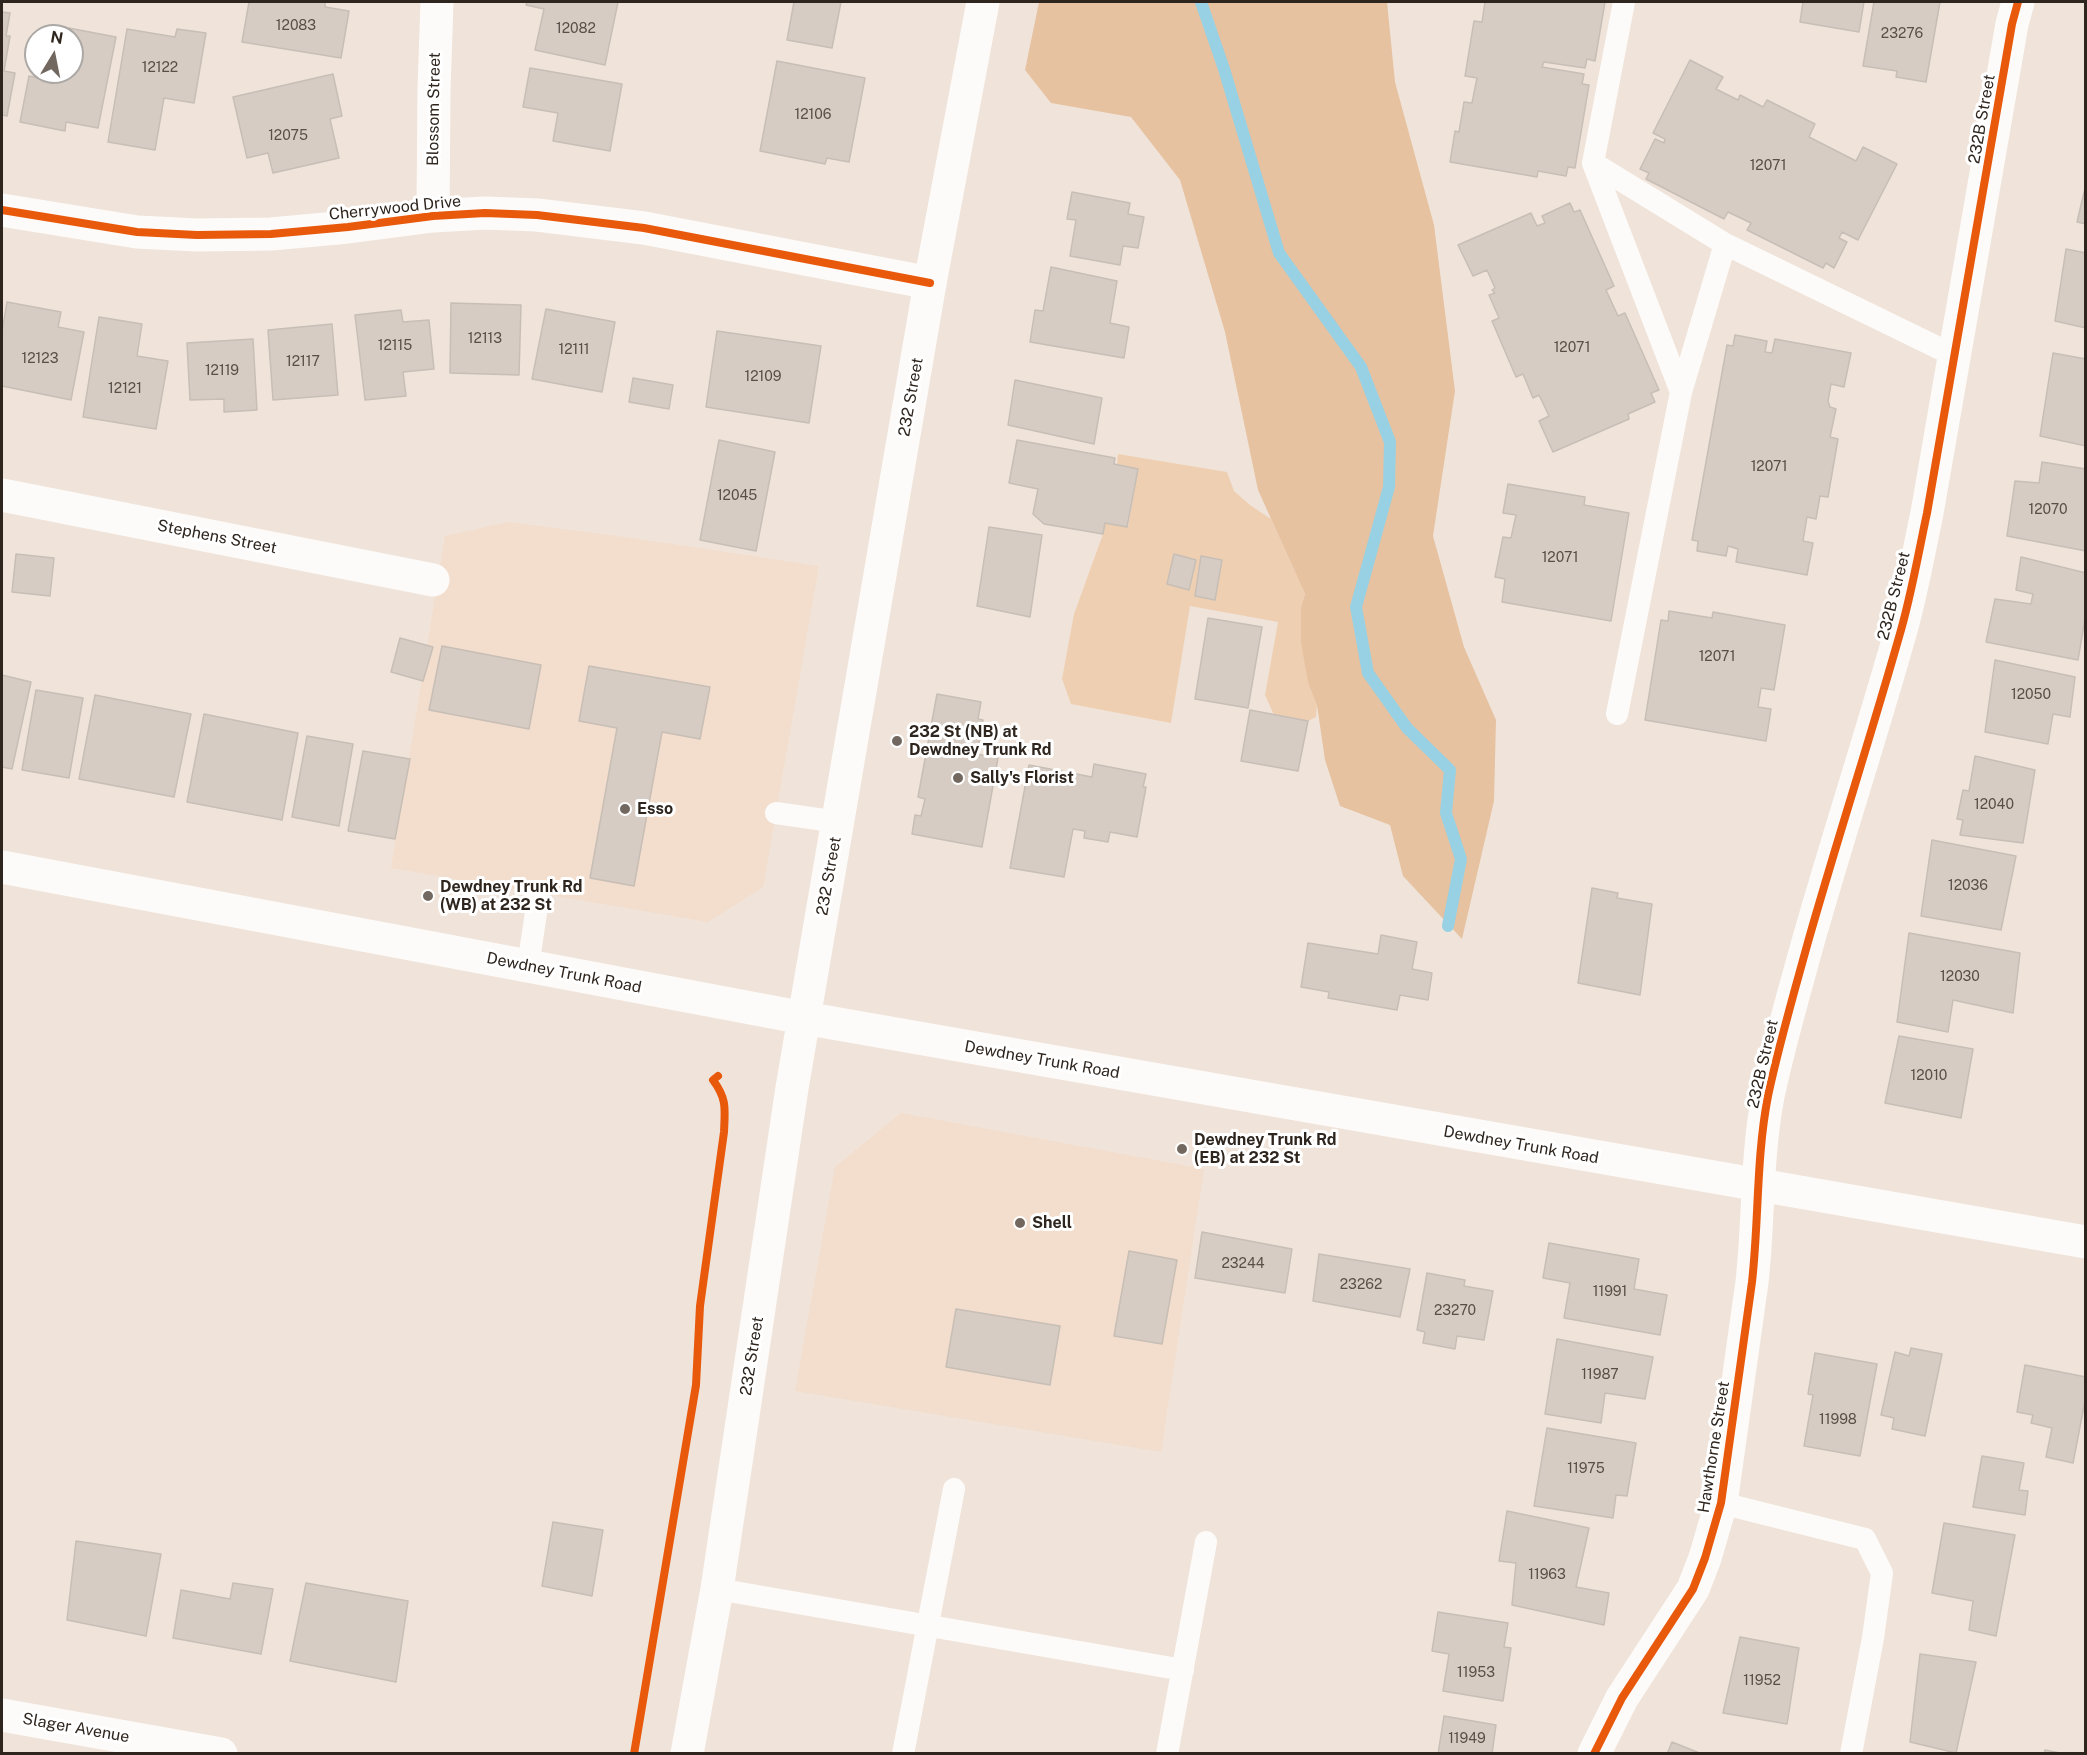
<!DOCTYPE html>
<html>
<head>
<meta charset="utf-8">
<style>
  body { margin:0 }
  #map { position:relative; width:2087px; height:1755px; overflow:hidden; background:#f0e4da; font-family:"Public Sans",sans-serif }
  canvas { display:block }
  .frame { position:absolute; inset:0; border:3px solid #2e251e; pointer-events:none }
  .north { position:absolute; left:24px; top:24px; width:60px; height:60px; box-sizing:border-box; background:#fff; border:2px solid #aba8a5; border-radius:50%; rotate:10deg; font-size:16px; font-weight:700; line-height:24px; text-align:center; color:#2e251e }
  .north::after { content:''; display:block; margin:auto; width:21px; height:27px; background:#726860; clip-path:polygon(50% 0,100% 100%,50% 72%,0 100%) }
</style>
</head>
<body>
<div id="map">
<canvas width="2087" height="1755"></canvas>
<div class="frame"></div>
<div class="north">N</div>
</div>
<script>
const ctx = document.querySelector('canvas').getContext('2d');
ctx.lineJoin = 'round';
function fillPath(path, color) { ctx.fillStyle = color; ctx.fill(path, 'evenodd'); }
function trace(path, color, width, dash) { ctx.strokeStyle = color; ctx.lineWidth = width; ctx.lineCap = dash ? 'butt' : 'round'; ctx.setLineDash(dash || []); ctx.stroke(path); }
function drawText(font, color, halo, rows, align = 'center') {
  ctx.font = font + ' "Public Sans",sans-serif'; ctx.lineWidth = 6; ctx.setLineDash([]); ctx.textBaseline = 'middle'; ctx.strokeStyle = halo; ctx.fillStyle = color; for (const [text, x, y, turn = 0] of rows) {
    ctx.save(); ctx.translate(x, y); ctx.rotate((+turn || 0) * Math.PI / 180); ctx.textAlign = isNaN(turn) ? turn : align; if (halo) ctx.strokeText(text, 0, 0); ctx.fillText(text, 0, 0); ctx.restore();
  }
}
const built = new Path2D(`
  M509 522 632 538 819 566 763 887 708 922 391 868 445 536Z
  M901 1113 1204 1169 1161 1452 795 1391 835 1167Z`);
const green = new Path2D(`
  M1118 454 1227 472 1234 491 1250 505 1271 519 1305 594 1301 607 1308 683 1317 704 1316 717 1308 721 1274 715 1265 695 1278 622 1190 606 1171 723 1071 704 1062 679 1074 614 1103 534 1105 523 1128 527 1138 469 1117 464Z`);
const forest = new Path2D(`
  M1039 2H1387L1395 82 1434 225 1455 391 1433 536 1464 647 1496 720 1494 801 1462 939 1403 876 1390 825 1340 806 1325 760 1317 705 1308 683 1301 642V607L1305 594 1258 490 1225 332 1180 180 1131 117 1051 103 1025 70Z`);
const stream = new Path2D(`
  M1201 2 1224 69 1279 253 1361 367 1390 442 1389 487 1356 607 1368 673 1407 728 1450 770 1446 813 1461 859 1448 926`);
const building = new Path2D(`
  M249 2H325V7L349 11 341 58 242 42Z
  M527 2H618L605 65 535 50 544 9 526 5Z
  M794 2H841L832 48 787 40Z
  M1485 2H1605L1595 61 1587 59 1585 68 1544 62 1542 67 1584 74 1582 84 1589 85 1575 168 1568 167 1566 176 1538 171 1537 177 1450 162 1455 131 1459 132 1464 102 1472 103 1477 78 1465 76 1474 21 1482 22Z
  M1803 2H1864L1859 32 1800 22Z
  M1874 2H1940L1926 82 1896 77 1897 71 1863 66Z
  M2 12 10 13 6 36H10L4 71 15 73 7 116 2 115Z
  M53 25 116 37 98 128 66 122 65 131 20 122 29 76 42 79 43 72H72V36H50Z
  M127 29 175 37 177 29 206 33 194 103 164 98 155 150 108 142Z
  M1690 60 1723 77 1716 89 1738 100 1740 95 1763 107 1767 100 1815 124 1809 137 1856 161 1863 147 1897 164 1858 240 1842 232 1839 238 1847 242 1834 268 1826 263 1823 268 1747 230 1751 223 1728 212 1724 219 1646 179 1649 173 1640 169 1655 139 1664 143 1665 139 1653 133Z
  M777 61 865 78 849 162 827 158 825 164 760 151Z
  M530 68 622 84 610 151 553 141 558 113 523 107Z
  M333 74 342 116 330 119 339 158 273 173 268 153 247 158 233 97Z
  M2086 184V224L2077 222Z
  M1072 192 1130 203 1128 214 1144 217 1138 248 1123 246 1120 265 1070 256 1076 220 1067 219Z
  M1570 203 1574 212 1580 210 1614 286 1606 290 1618 316 1625 313 1659 390 1651 393 1655 402 1628 414 1629 419 1553 452 1539 421 1549 416 1539 395 1533 398 1523 374 1516 377 1492 321 1499 318 1489 295 1495 293 1492 290 1495 288 1487 270 1473 276 1458 245 1531 213 1537 226 1545 223 1542 216Z
  M2066 249 2086 253V328L2055 321Z
  M1051 267 1117 281 1110 323 1129 327 1124 358 1030 342 1035 310 1043 311Z
  M7 302 61 312 58 327 84 332 71 400 2 386V332Z
  M451 303 521 305 519 375 450 373Z
  M546 309 615 322 602 392 532 379Z
  M401 310 403 322 429 320 434 369 403 372 406 396 365 400 355 315Z
  M99 317 142 324 137 356 168 361 156 429 83 417Z
  M332 324 338 395 273 400 268 330Z
  M717 331 821 346 809 423 706 407Z
  M1735 335 1767 341 1765 352 1772 353 1775 339 1851 353 1844 387 1831 384 1828 401 1830 407 1836 409 1830 437 1838 439 1828 497 1820 496 1816 519 1807 517 1803 541 1813 543 1807 575 1736 562 1738 549 1728 546 1726 556 1697 551 1698 541 1692 540 1727 345 1733 346Z
  M253 339 257 410 224 412V399L190 400 187 343Z
  M2053 353 2086 359V446L2040 436Z
  M633 378 673 385 669 409 629 402Z
  M1015 380 1102 398 1094 444 1008 425Z
  M719 440 775 452 756 551 700 540Z
  M1017 440 1115 458 1114 464 1138 469 1127 527 1105 523 1103 534 1044 524 1033 514 1038 489 1009 483Z
  M2042 462 2086 469V551L2007 536 2015 481 2039 483Z
  M1508 484 1585 497 1584 505 1629 513 1611 621 1502 602 1505 579 1495 577 1503 537 1511 538 1516 515 1503 513Z
  M989 527 1042 535 1030 617 977 606Z
  M16 554 54 558 50 596 12 592Z
  M1174 554 1196 560 1189 590 1167 584Z
  M1201 556 1222 560 1215 600 1195 596Z
  M2021 557 2086 573V613L2078 660 1986 642 1995 599 2031 604 2033 594 2016 590Z
  M1669 611 1712 618 1713 612 1785 625 1774 690 1761 688 1758 707 1771 709 1766 741 1645 720 1661 620 1668 621Z
  M1208 618 1262 627 1248 708 1195 699Z
  M400 638 433 647 423 681 391 672Z
  M442 646 541 665 529 729 429 710Z
  M1995 660 2075 677 2070 717 2053 714 2048 744 1985 732Z
  M589 666 710 687 700 739 662 732 634 886 590 878 617 728 579 721Z
  M2 675 31 682 12 769 2 767Z
  M36 690 83 698 69 778 22 770Z
  M937 694 981 702 978 719 983 720 977 754 998 758 982 847 912 834 915 815 921 816 925 799 918 797Z
  M95 695 191 714 174 797 79 779Z
  M1250 710 1308 721 1298 771 1241 761Z
  M204 714 298 733 282 820 187 802Z
  M307 736 353 744 339 826 292 817Z
  M363 751 410 759 395 839 348 831Z
  M1975 756 2035 770 2023 843 1960 835 1963 820 1957 819 1963 790 1969 791Z
  M1094 764 1146 774 1143 787H1146L1137 837 1110 832 1108 842 1084 838 1085 831 1073 829 1064 877 1010 868 1029 765 1092 777Z
  M1932 840 2016 856 2001 930 1921 916Z
  M1592 888 1618 893 1617 898 1652 904 1640 995 1578 983Z
  M1909 933 2020 953 2013 1013 1953 1000 1948 1032 1897 1022Z
  M1381 935 1417 942 1412 969 1432 973 1428 1000 1400 995 1397 1010 1328 998 1329 992 1301 987 1308 943 1378 954Z
  M1899 1036 1973 1049 1961 1118 1885 1103Z
  M1202 1232 1292 1249 1285 1293 1195 1278Z
  M1549 1243 1639 1259 1634 1289 1667 1295 1660 1335 1564 1318 1570 1283 1543 1278Z
  M1129 1251 1177 1260 1162 1344 1114 1336Z
  M1319 1254 1410 1269 1400 1317 1313 1301Z
  M1427 1273 1465 1280 1464 1286 1493 1291 1484 1340 1457 1336 1455 1349 1423 1343 1425 1332 1417 1330Z
  M956 1309 1060 1326 1050 1385 946 1367Z
  M1557 1339 1653 1357 1645 1399 1605 1393 1601 1423 1545 1414Z
  M1911 1348 1942 1354 1925 1436 1892 1429 1894 1418 1881 1415 1895 1352 1909 1356Z
  M1815 1353 1877 1364 1860 1456 1804 1446 1813 1395 1808 1394Z
  M2025 1365 2086 1377V1396L2073 1463 2046 1457 2052 1428 2031 1423 2033 1415 2017 1412Z
  M1547 1428 1636 1443 1627 1496 1616 1495 1613 1518 1534 1506Z
  M1982 1456 2024 1463 2019 1490 2028 1491 2025 1515 1973 1507Z
  M1507 1511 1589 1528 1576 1587 1609 1593 1604 1625 1512 1605 1516 1563 1499 1561Z
  M553 1522 603 1530 592 1596 542 1586Z
  M1944 1523 2015 1535 1996 1636 1969 1630 1973 1601 1932 1593Z
  M76 1541 161 1554 146 1636 67 1620Z
  M233 1583 273 1589 261 1654 173 1638 181 1590 230 1599Z
  M306 1583 408 1601 396 1682 290 1661Z
  M1438 1612 1508 1623 1504 1647 1511 1648 1503 1701 1443 1691 1449 1654 1432 1651Z
  M1740 1637 1799 1648 1787 1724 1723 1713Z
  M1920 1654 1976 1662 1956 1753 1910 1742Z
  M1444 1716 1496 1725 1492 1754H1438Z
  M1672 1742 1702 1754H1667Z
  M2045 1750 2065 1754H2044Z`);
const service = new Path2D(`
  M1624 2 1593 163 1725 244 1953 355
  M1593 163 1681 392
  M1617 714 1681 392 1725 244
  M776 813 838 822
  M528 966 539 893
  M1721 1503 1865 1539 1882 1573 1873 1638 1851 1754
  M717 1589 1183 1670
  M903 1754 954 1489
  M1167 1754 1206 1542`);
const minor = new Path2D(`
  M2 210 137 232 197 235 271 234 348 227 433 216 485 213 537 215 644 228 930 283
  M433 216 434 89 437 2
  M2 495 433 580
  M2 1715 221 1754
  M1594 1754 1622 1698 1693 1589 1705 1558 1721 1503 1752 1282C1759 1220 1756 1158 1768 1096 1779 1044 1794 993 1808 942 1837 840 1870 739 1899 637 1911 597 1918 555 1927 513L2012 24 2018 2`);
const secondary = new Path2D(`
  M2 867 804 1018 2086 1242
  M687 1754 717 1589 792 1088 930 283 983 2`);
const cycleway = new Path2D(`
  M2 210 137 232 197 235 271 234 348 227 433 216 485 213 537 215 644 228 930 283
  M634 1754 696 1385 700 1306 724 1132C725 1108 727 1099 713 1080L718 1076
  M1594 1754 1622 1698 1693 1589 1705 1558 1721 1503 1752 1282C1759 1220 1756 1158 1768 1096 1779 1044 1794 993 1808 942 1837 840 1870 739 1899 637 1911 597 1918 555 1927 513L2012 24 2018 2`);
const markers = [
  [897,741,6,"#726860"],
  [958,778,6,"#726860"],
  [625,809,6,"#726860"],
  [428,896,6,"#726860"],
  [1182,1149,6,"#726860"],
  [1020,1223,6,"#726860"]
];
const numberNames = [
  ["12083",296,26],
  ["12082",576,29],
  ["23276",1902,34],
  ["12122",160,68],
  ["12106",813,115],
  ["12075",288,136],
  ["12071",1768,166],
  ["12113",485,339],
  ["12115",395,346],
  ["12071",1572,348],
  ["12111",574,350],
  ["12123",40,359],
  ["12117",303,362],
  ["12119",222,371],
  ["12109",763,377],
  ["12121",125,389],
  ["12071",1769,467],
  ["12045",737,496],
  ["12070",2048,510],
  ["12071",1560,558],
  ["12071",1717,657],
  ["12050",2031,695],
  ["12040",1994,805],
  ["12036",1968,886],
  ["12030",1960,977],
  ["12010",1929,1076],
  ["23244",1243,1264],
  ["23262",1361,1285],
  ["11991",1610,1292],
  ["23270",1455,1311],
  ["11987",1600,1375],
  ["11998",1838,1420],
  ["11975",1586,1469],
  ["11963",1547,1575],
  ["11953",1476,1673],
  ["11952",1762,1681],
  ["11949",1467,1739]
];
const streetNames = [
  ["Blossom Street",434,109,-89],
  ["232B Street",1982,119,-80],
  ["Cherrywood Drive",395,208,-6],
  ["232 Street",911,397,-80],
  ["Stephens Street",217,537,11],
  ["232B Street",1894,596,-76],
  ["232 Street",829,876,-80],
  ["Dewdney Trunk Road",564,973,11],
  ["Dewdney Trunk Road",1042,1060,10],
  ["232B Street",1763,1064,-77],
  ["Dewdney Trunk Road",1521,1145,10],
  ["232 Street",752,1356,-81],
  ["Hawthorne Street",1714,1447,-81],
  ["Slager Avenue",76,1728,10]
];
const poiNames = [
  ["232 St (NB) at",909,732],
  ["Dewdney Trunk Rd",909,750],
  ["Sally's Florist",970,778],
  ["Esso",637,809],
  ["Dewdney Trunk Rd",440,887],
  ["(WB) at 232 St",440,905],
  ["Dewdney Trunk Rd",1194,1140],
  ["(EB) at 232 St",1194,1158],
  ["Shell",1032,1223]
];
fillPath(built, '#f3ddcc');
fillPath(green, '#efcfb2');
fillPath(forest, '#e6c2a1');
trace(stream, '#98d1e3', 12);
fillPath(building, '#d6ccc4');
trace(building, '#c7beb6', 1.5);
trace(service, '#fdfbf9', 22);
trace(minor, '#fdfbf9', 33);
trace(secondary, '#fdfbf9', 33);
trace(cycleway, '#e8590c', 8);
for (const [x, y, r, color] of markers) { const dot = new Path2D(); dot.arc(x, y, r, 0, 2 * Math.PI); ctx.fillStyle = color; ctx.fill(dot); trace(dot, '#fff', 2); }
drawText('14px', '#584f48', null, numberNames);
drawText('16px', '#2e251e', '#fff', streetNames);
drawText('bold 16px', '#2e251e', '#fff', poiNames, 'left');
</script>
</body>
</html>
